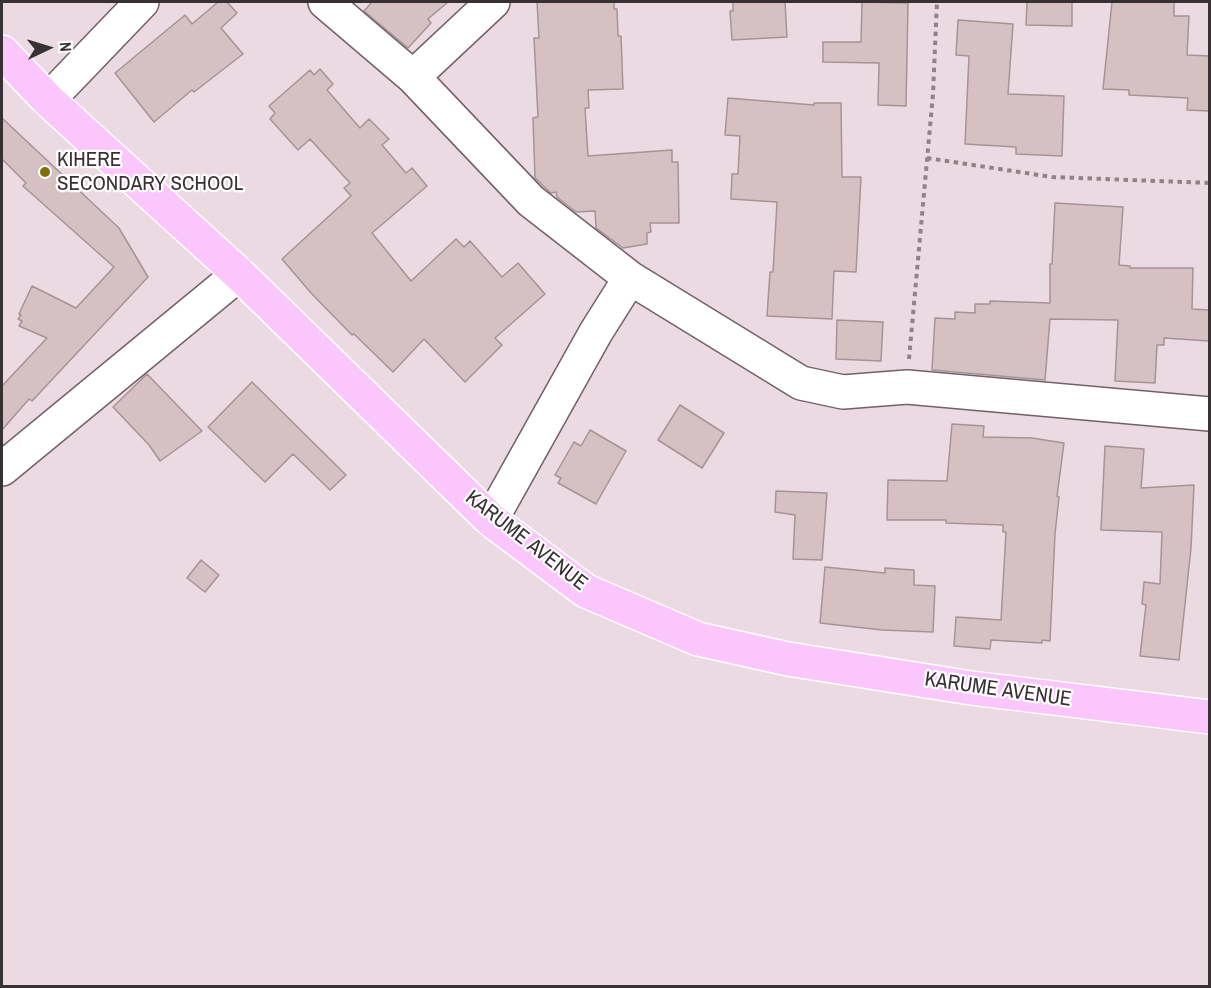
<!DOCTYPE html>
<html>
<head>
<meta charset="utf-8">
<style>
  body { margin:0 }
  #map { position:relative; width:1211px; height:988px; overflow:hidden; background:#ecdae2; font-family:"Archivo Narrow",sans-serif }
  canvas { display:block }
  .frame { position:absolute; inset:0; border:3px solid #383134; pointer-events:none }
  .north { position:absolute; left:18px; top:18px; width:60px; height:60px; -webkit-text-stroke:4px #fff; paint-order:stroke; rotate:86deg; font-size:16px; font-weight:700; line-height:24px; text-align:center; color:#383134 }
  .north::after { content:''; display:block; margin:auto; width:21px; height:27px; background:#383134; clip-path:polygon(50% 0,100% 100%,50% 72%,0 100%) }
</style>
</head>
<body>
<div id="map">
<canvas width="1211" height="988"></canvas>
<div class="frame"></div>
<div class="north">N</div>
</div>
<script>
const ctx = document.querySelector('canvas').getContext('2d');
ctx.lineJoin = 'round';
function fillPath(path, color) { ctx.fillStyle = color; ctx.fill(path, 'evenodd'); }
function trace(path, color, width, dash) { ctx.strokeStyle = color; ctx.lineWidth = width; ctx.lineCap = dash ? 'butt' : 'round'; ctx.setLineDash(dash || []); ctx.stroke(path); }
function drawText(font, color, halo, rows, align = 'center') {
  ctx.font = font + ' "Archivo Narrow",sans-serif'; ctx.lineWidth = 4.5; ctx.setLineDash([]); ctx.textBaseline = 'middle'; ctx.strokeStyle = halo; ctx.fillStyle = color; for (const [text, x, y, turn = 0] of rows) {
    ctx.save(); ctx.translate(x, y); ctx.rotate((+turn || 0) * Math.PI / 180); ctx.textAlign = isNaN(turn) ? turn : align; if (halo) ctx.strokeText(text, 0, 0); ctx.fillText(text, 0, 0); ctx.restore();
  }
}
const building = new Path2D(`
  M218 2H227L237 13 221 28 243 54 194 92 192 90 154 122 115 73 185 15 192 24Z
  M372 2H448L428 19 431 23 408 48 364 11Z
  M537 2H614V9H617L618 36H621L623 89 588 90 589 108H585L588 156 672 150V162H678L679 223H650L651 232 647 233V244L623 248 596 228 595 211 576 212 557 197 556 192 551 193 535 178 533 118 538 117 534 38H539Z
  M733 2H785L787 37 732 40 730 11H733Z
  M862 2 908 3 906 106 878 105 879 63 823 62V42H861Z
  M1027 2H1072V26L1026 25Z
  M1112 2H1174V16H1189L1187 55 1209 56V111L1187 110 1188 98 1129 95V90L1103 89Z
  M958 20 1013 24 1008 94 1064 96 1062 156 1016 154V147L965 144 969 56 956 55Z
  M320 69 333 84 327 90 360 128 369 119 389 139 382 145 406 173 412 168 427 186 372 233 411 281 456 239 464 247 470 241 502 277 518 263 545 294 495 338 502 345 465 382 424 339 393 372 354 334 352 335 311 293 282 259 351 196 344 188 350 183 310 139 298 150 270 119 275 113 269 106 310 70 314 75Z
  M728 98 814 105V103H841L842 177H861L856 272 834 271 832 319 767 316 770 272H773L777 202 731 199 732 174H738L740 136 725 135Z
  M2 118 119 228 148 277 32 401 29 399 2 430V386L47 338 19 326 22 321 18 319 21 315 19 314 32 286 76 308 114 267 23 186 26 183 2 159Z
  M1055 203 1123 207 1119 265 1130 266V268H1193L1192 309 1209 310V341L1164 338V345H1157L1155 383 1115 381 1118 320 1050 319 1045 380 932 370 935 318 955 319V312L975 313V304H990V301L1050 303V264H1052Z
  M837 320 883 322 881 361 836 359Z
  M147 374 202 431 160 461 149 445 113 407Z
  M252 382 346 475 330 490 293 454 265 482 208 427Z
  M680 405 724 433 702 468 658 440Z
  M952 424 984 426 983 437 1032 438 1064 443 1057 496 1059 497 1055 534 1050 641 1042 640V643L991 640 990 649 954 646 956 617 1001 620 1006 532H1003V525L946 523V520H887L888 480 947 481Z
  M590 430 626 451 596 504 558 483 561 478 555 475 574 442 581 446Z
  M1105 446 1144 449 1141 488 1194 485 1191 548 1179 660 1140 656 1146 605 1142 604 1144 582 1160 584 1162 532 1101 530Z
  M776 491 827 493 822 560 793 559 795 515 775 512Z
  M201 560 219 575 205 592 187 578Z
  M825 567 885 573V568L914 570V585L935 586 933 632 882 630 820 623Z`);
const path = new Path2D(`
  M927 158 1052 177 1210 183
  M909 359 933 94 937 2`);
const minor = new Path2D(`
  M325 2 413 77 531 201 630 278 801 383 843 392 907 387 1210 414
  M413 77 493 2
  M48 100 142 2
  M2 469 239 274
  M491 520 596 332 630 278`);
const major = new Path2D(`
  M2 52 48 100 239 274 491 520 586 591 698 639 788 659 971 688 1210 717`);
const markers = [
  [45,172,6,"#7f6e0a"]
];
const poiNames = [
  ["KIHERE",57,160],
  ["SECONDARY SCHOOL",57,184]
];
const streetNames = [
  ["KARUME AVENUE",526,541,38],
  ["KARUME AVENUE",998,690,8]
];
fillPath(building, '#d5c1c3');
trace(building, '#a69395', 1.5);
trace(minor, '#716168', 36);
trace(major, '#fff', 36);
trace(path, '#8f8388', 4, [4.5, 4.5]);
trace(minor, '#fff', 33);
trace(major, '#fbc6fb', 33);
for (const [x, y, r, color] of markers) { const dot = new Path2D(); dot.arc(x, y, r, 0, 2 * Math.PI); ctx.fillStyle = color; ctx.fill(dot); trace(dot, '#fff', 2); }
drawText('21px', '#383134', '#fff', poiNames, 'left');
drawText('21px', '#383134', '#fff', streetNames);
</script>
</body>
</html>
